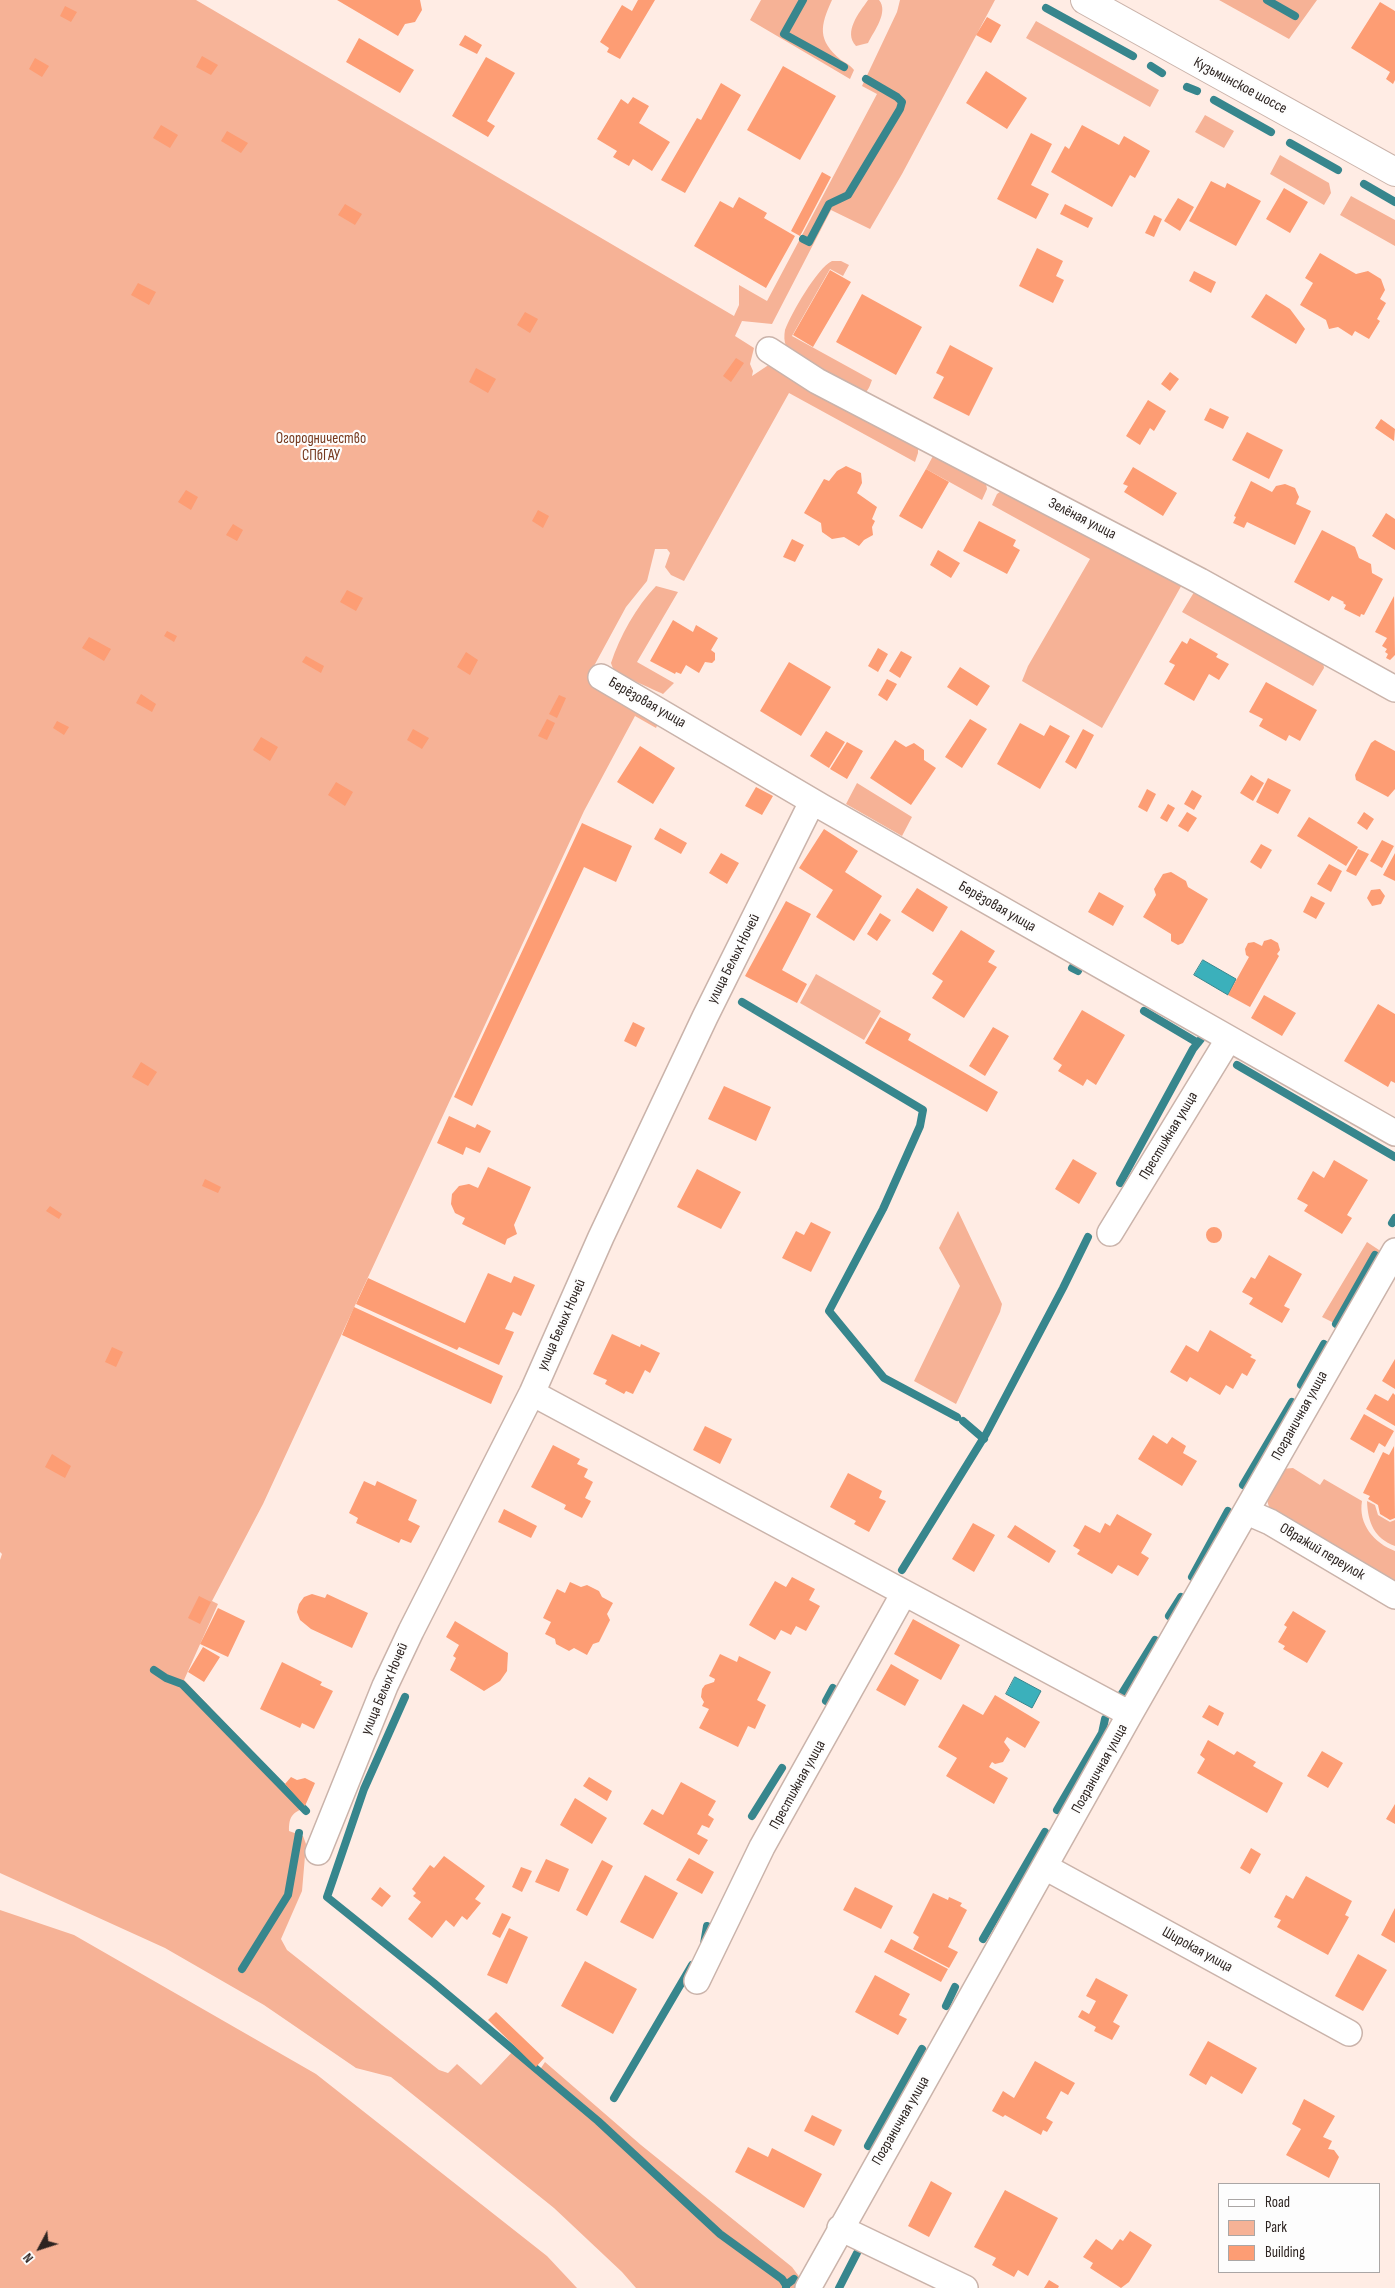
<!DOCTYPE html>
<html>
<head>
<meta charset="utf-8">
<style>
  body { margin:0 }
  #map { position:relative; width:1395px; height:2288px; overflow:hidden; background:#ffece4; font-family:"Sofia Sans Condensed",sans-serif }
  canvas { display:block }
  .legend { position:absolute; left:1218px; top:2183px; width:162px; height:90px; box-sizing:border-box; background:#fdfdfd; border:1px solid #aaa6a5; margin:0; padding:6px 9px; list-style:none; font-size:15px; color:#2d2421 }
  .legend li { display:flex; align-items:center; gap:10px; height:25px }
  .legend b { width:25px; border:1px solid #aaa6a5 }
  .north { position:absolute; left:15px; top:2223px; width:50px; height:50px; -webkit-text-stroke:4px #fdfdfd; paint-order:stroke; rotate:230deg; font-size:14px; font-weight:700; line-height:20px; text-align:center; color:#2d2421 }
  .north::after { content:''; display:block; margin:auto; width:18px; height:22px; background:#2d2421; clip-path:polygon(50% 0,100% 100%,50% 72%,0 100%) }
</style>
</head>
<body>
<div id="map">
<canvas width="1395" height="2288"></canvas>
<ul class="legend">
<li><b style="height:6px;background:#fff"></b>Road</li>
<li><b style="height:14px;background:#f6b296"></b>Park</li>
<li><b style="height:14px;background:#fd9d74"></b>Building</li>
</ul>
<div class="north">N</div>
</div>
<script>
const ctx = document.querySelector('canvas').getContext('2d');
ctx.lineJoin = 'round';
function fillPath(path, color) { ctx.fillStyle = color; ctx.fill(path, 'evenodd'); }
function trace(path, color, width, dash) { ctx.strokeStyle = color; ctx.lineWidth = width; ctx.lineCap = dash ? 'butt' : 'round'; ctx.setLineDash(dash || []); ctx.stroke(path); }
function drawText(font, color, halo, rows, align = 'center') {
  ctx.font = font + ' "Sofia Sans Condensed",sans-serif'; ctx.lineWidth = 4.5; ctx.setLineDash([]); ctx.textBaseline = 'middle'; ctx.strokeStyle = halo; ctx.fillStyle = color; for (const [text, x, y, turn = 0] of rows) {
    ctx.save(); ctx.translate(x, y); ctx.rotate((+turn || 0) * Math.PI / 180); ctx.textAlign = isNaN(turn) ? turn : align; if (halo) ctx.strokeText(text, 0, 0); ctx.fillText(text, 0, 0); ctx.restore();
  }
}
const green = new Path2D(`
  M0 0H196L734 316 739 305V285L767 301 877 94 862 86 897 12 900 0H995L902 174 870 229 831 210 772 324 742 321 735 336 754 348 750 364 753 371 752 376 770 364 918 443V453L915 462 789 393 684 581 671 575 665 567 670 553 667 549H655L647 581 626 607 588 677 656 714 659 721 656 728 635 716 584 811 263 1504 212 1601 218 1604 184 1680 306 1807C292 1813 289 1816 289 1831L303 1836 306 1844 302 1891 281 1939 287 1950 439 2070 448 2073 457 2064 481 2085 515 2049 539 2071 545 2062 641 2145 792 2267 801 2279 796 2288H636L622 2272 554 2208 391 2077 356 2068 264 2005 165 1948 0 1873V1560L2 1554 0 1552Z
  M761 0H832C820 26 817 40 841 60 846 63 850 65 854 70L850 79 750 20Z
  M868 0H879C889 12 874 31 868 43L856 46C843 32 859 13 868 0Z
  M1219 0H1317L1289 39Z
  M1036 21 1159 90 1150 107 1026 38Z
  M1205 115 1234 131 1224 148 1195 132Z
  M1280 155 1329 183 1331 193 1324 205 1270 174Z
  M1351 196 1395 220V246L1340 215Z
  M832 261H841L849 265 843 276 830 269 792 336 872 380C869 388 868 393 859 395L786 346C784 341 784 336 785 330 791 314 817 268 832 261Z
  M937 454 985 478 987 489 982 500 926 469 933 456Z
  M1004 489 1184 581 1102 728 1022 681 1028 666 1090 559 992 505 997 494Z
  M656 586 678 592 637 662 674 683 663 694C655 690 618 674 615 671 613 669 612 666 611 663 620 636 636 607 656 586Z
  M1196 589 1323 661 1324 668 1313 686 1182 612Z
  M857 783 912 817 902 836 846 804Z
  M816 974 881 1011 864 1040 800 1003Z
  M958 1211 1002 1304 1000 1312 956 1404 914 1381 960 1286 939 1248Z
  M1367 1242 1382 1252 1344 1325 1336 1324 1322 1317Z
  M1293 1468 1320 1485 1324 1479 1362 1501C1358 1524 1374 1543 1395 1551V1589L1274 1515C1260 1496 1271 1488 1281 1469Z
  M1367 1501 1375 1505 1378 1515 1390 1522 1395 1520V1546C1374 1538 1368 1523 1367 1501Z
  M0 1910 74 1935 316 2074 547 2256 577 2288H0Z`);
const water = new Path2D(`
  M1203 960 1236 979 1228 995 1194 975Z
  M1015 1677 1041 1691 1032 1708 1006 1694Z`);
const stream = new Path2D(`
  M803 0 784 34 844 67
  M1267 0 1295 16
  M1046 8 1133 56
  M1151 66 1162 73
  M1187 87 1197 91
  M1214 100 1271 132
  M1290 143 1338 170
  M1364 184 1395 202
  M803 239 809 242 829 204 848 195 900 109 902 102 897 97 866 79
  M1072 968 1078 971
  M742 1002 923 1110 920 1126 883 1209 829 1311 884 1378 957 1417
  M1144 1011 1198 1043
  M1237 1065 1395 1157
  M1120 1183 1193 1049 1201 1039
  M1392 1223 1395 1218
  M1336 1324 1375 1255
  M1301 1385 1324 1344
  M963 1421 984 1439
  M1243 1485 1292 1402
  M902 1570 986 1434 1063 1288 1088 1237
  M1192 1577 1228 1511
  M1169 1616 1181 1597
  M154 1670 166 1678 182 1684 306 1811
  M1121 1695 1155 1640
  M405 1697 364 1789 327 1897 434 1983 598 2121 720 2234 782 2279 786 2285
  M826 1701 833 1688
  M1057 1810 1102 1733 1105 1719
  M752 1816 782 1768
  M983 1939 1045 1832
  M704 1944 707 1926
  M242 1969 288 1895 299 1833
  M946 2006 955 1987
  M614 2098 692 1965
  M868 2146 922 2049
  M786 2288V2285L794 2279
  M839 2288 857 2253`);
const building = new Path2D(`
  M337 0H420L422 10 415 22 405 24 398 36Z
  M638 0H655L620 59 607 52 609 48 600 42 622 5 632 11Z
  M1380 2 1395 11V80L1393 84 1386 79 1390 72 1351 48Z
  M65 6 77 12 71 22 60 16Z
  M987 17 1001 25 991 43 976 35Z
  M465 35 482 45 477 54 459 45Z
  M359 38 414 70 400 93 346 62Z
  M202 56 218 65 211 75 196 67Z
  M486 57 515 73 487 121 495 126 488 137 452 116Z
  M35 58 49 66 42 77 29 69Z
  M783 66 836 96 800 160 747 130Z
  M986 71 1027 98 1007 129 966 103Z
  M721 83 741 95 685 193 661 180 697 118 701 120Z
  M633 97 649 106 639 123 670 142 652 171 633 159 629 166 613 157 617 151 597 139 621 99 628 104Z
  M161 125 178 135 170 148 153 138Z
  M1082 125 1119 145 1124 136 1150 151 1135 178 1130 175 1112 207 1051 172 1065 146 1069 149Z
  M227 131 248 143 241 153 221 141Z
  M1031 133 1052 144 1031 185 1049 194 1036 219 997 199Z
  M822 172 831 177 800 236 791 231Z
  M1211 181 1225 188 1227 183 1261 201 1236 246 1189 221Z
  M1284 188 1308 202 1290 233 1266 219Z
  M739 197 767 213 764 218 795 236 766 288 694 246 720 201 733 208Z
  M1178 198 1194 207 1180 231 1164 221Z
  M345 204 362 214 355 225 338 215Z
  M1065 204 1093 218 1088 228 1060 214Z
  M1154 215 1162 219 1154 237 1145 233Z
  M1037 248 1063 261 1056 276 1064 280 1053 303 1019 286Z
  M1320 253 1356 274 1368 271 1381 279 1385 290 1380 299 1386 303 1377 319 1380 321 1369 339 1355 331 1352 336 1338 327 1329 329 1326 320 1300 305 1313 283 1305 278Z
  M830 270 851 282 813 347 793 335Z
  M1194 271 1216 282 1211 293 1189 281Z
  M138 283 156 292 149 305 131 295Z
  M862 294 922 327 896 375 836 342Z
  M1266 294 1290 309 1305 329 1296 344 1251 317Z
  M525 312 538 319 530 333 517 325Z
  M950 345 993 368 969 416 933 398 944 377 936 373Z
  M736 358 744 363 731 382 723 376Z
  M476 368 496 379 488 393 469 382Z
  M1170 372 1179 379 1170 391 1161 384Z
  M1148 400 1166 411 1154 431 1150 428 1140 445 1126 436Z
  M1210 408 1229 417 1223 429 1204 420Z
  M1381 419 1395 429 1394 441 1375 428Z
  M1247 432 1283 450 1269 479 1232 460Z
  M846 466 861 473 862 483 857 493 877 507 872 519 875 521 872 527 873 535 864 540 859 546 844 537 832 539 822 532 821 523 804 513 824 479 829 481 837 471Z
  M1133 467 1177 493 1163 516 1124 492 1128 486 1123 484Z
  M926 469 949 482 922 529 899 516Z
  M1251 481 1272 492 1276 486 1285 484 1295 488 1299 497 1296 504 1311 511 1295 545 1247 522 1244 528 1233 523 1236 517 1234 516Z
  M186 490 198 497 191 510 178 502Z
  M538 510 549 516 543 528 532 521Z
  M1386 513 1395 519V550L1372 536Z
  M979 521 1016 540 1013 546 1020 550 1007 574 963 551Z
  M233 524 243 530 237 541 226 535Z
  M1322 530 1355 547 1359 558 1371 564 1372 573 1383 579 1364 615 1361 614 1360 617 1344 609 1346 605 1343 603 1344 602 1332 596 1329 601 1294 582Z
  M792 539 804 545 795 562 783 557Z
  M938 550 960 563 951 578 930 565Z
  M347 590 363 598 356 611 340 602Z
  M1394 596 1395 655 1390 660 1386 658 1388 654 1385 652 1387 649 1382 646 1387 638 1375 632Z
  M673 620 693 632 696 625 718 638 711 650 715 653V660L712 663 705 662 699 673 686 665 681 674 676 672 675 674 650 661Z
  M167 631 177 636 174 642 164 636Z
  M89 637 111 649 104 661 82 648Z
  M1190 638 1218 654 1216 657 1229 664 1219 680 1209 674 1194 701 1164 684 1175 665 1169 662 1182 641 1187 644Z
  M878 648 888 654 878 672 868 666Z
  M901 651 912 657 900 678 889 671Z
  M466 652 478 660 470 675 457 667Z
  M306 656 324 666 321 673 302 662Z
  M789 662 831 687 801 736 760 711Z
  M960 667 990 686 977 706 947 687Z
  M887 679 897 684 887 701 878 695Z
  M1266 682 1317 710 1300 741 1289 735 1286 741 1259 726 1263 719 1249 712Z
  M141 694 156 704 152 712 136 703Z
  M559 695 566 698 557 718 549 714Z
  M547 719 555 723 547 740 538 736Z
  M970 719 987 729 962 768 945 757Z
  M57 721 69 727 64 735 53 728Z
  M1020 723 1044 736 1050 725 1070 736 1040 789 997 764Z
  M413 729 429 738 422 749 407 740Z
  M1083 729 1094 735 1076 769 1065 762Z
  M826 731 845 742 829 768 810 756Z
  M261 737 278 747 270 761 253 750Z
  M895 740 906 747 914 743 924 750V760L936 768 911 805 870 778Z
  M1375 740 1395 751V789L1388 797 1356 780 1355 775 1371 743Z
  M847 742 863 751 847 779 830 769Z
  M640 746 675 768 653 804 617 782Z
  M1251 775 1264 783 1253 801 1240 793Z
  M1268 778 1291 790 1278 814 1256 802Z
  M336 782 353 792 345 806 328 795Z
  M756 787 773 796 762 815 745 806Z
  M1147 789 1156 794 1147 812 1138 807Z
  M1192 790 1202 796 1194 810 1184 804Z
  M1168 804 1175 808 1167 822 1160 818Z
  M1187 812 1197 818 1188 832 1178 826Z
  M1364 812 1374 819 1367 830 1357 823Z
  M1309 817 1358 847 1346 866 1297 836Z
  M582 823 632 846 616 882 584 867 472 1106 454 1097Z
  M660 828 687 843 681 854 654 839Z
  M824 829 858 851 845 872 882 896 854 941 816 917 833 890 799 868Z
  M1382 840 1394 846 1382 868 1370 861Z
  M1261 844 1272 850 1261 869 1250 862Z
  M1358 849 1369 854 1356 876 1346 871Z
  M721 853 739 863 727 884 709 873Z
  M1395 853V881L1383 875Z
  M1329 864 1342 871 1331 892 1317 884Z
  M1171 872 1186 881 1188 887 1208 899 1183 943 1178 945 1171 941V934L1143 917 1156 895 1154 889 1163 874Z
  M917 888 948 907 933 932 901 912Z
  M1380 889 1385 896 1381 904 1372 906 1367 898 1371 890Z
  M1099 892 1124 906 1113 926 1088 912Z
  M1311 896 1325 903 1316 919 1303 912Z
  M786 901 811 914 782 970 807 984 797 1003 745 976Z
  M880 913 891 920 877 941 867 934Z
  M961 930 995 951 988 962 997 967 964 1018 932 998 943 981 932 974Z
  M1271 939 1278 943 1280 950 1277 954 1279 956 1250 1007 1228 995 1249 957 1246 955 1245 949 1248 943 1254 942 1262 946 1264 941Z
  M1264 995 1296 1013 1282 1036 1251 1018Z
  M1378 1004 1395 1014V1083L1391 1081 1388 1087 1344 1061Z
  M1082 1010 1125 1035 1096 1085 1087 1079 1083 1086 1058 1071 1062 1065 1053 1059Z
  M880 1017 911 1034 908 1040 998 1092 987 1112 865 1043Z
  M633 1022 645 1028 636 1047 624 1041Z
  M993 1027 1009 1036 985 1076 969 1066Z
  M141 1062 157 1072 148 1086 132 1077Z
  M724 1086 771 1107 756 1141 708 1119Z
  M449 1116 475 1128 477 1124 491 1131 480 1153 466 1147 463 1155 437 1143Z
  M1073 1159 1097 1173 1079 1204 1055 1189Z
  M1334 1160 1368 1180 1347 1215 1352 1218 1342 1234 1304 1211 1308 1205 1297 1199 1313 1171 1324 1178Z
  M488 1167 531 1187 514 1225 517 1234 507 1239 505 1245 462 1224 465 1218 455 1213 451 1204 452 1194 459 1186 469 1184 478 1188Z
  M697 1169 741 1192 721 1229 677 1207Z
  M205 1179 221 1187 218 1193 202 1186Z
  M50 1206 62 1214 59 1219 46 1211Z
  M811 1222 831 1232 811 1272 782 1258 796 1231 804 1235Z
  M1206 1235a8 8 0 1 1 16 0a8 8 0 1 1-16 0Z
  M1269 1255 1302 1274 1284 1306 1290 1309 1282 1323 1249 1304 1253 1298 1242 1292 1251 1277 1255 1279Z
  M488 1273 511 1283 514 1276 535 1285 521 1316 513 1312 505 1329 514 1332 499 1365 459 1347 457 1350 356 1304 368 1278 465 1323Z
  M354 1307 503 1376 491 1404 342 1335Z
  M1210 1330 1252 1355 1250 1357 1256 1360 1247 1376 1242 1373 1233 1389 1226 1385 1220 1395 1190 1377 1187 1382 1170 1372 1186 1345 1198 1352Z
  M612 1334 640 1347 641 1344 660 1353 650 1373 645 1370 633 1394 626 1391 624 1394 605 1384 607 1380 593 1374Z
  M112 1347 123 1352 116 1367 105 1362Z
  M1395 1359V1389L1382 1381Z
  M1393 1393 1395 1395V1426L1366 1409 1375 1394 1388 1401Z
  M1364 1414 1394 1431 1385 1447 1379 1443 1374 1453 1350 1439Z
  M705 1426 732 1439 720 1464 693 1450Z
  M1153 1435 1167 1444 1172 1437 1186 1446 1183 1453 1197 1461 1182 1486 1138 1459Z
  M553 1445 580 1459 577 1464 588 1469 584 1477 593 1482 585 1498 591 1501 582 1518 564 1509 566 1505 531 1487Z
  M1394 1446 1395 1518 1390 1520 1380 1514 1378 1505 1368 1499 1370 1496 1363 1493 1383 1452 1389 1455Z
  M52 1454 71 1466 65 1478 45 1467Z
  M848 1473 882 1491 879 1498 886 1501 869 1532 854 1524 856 1521 830 1507Z
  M364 1481 375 1486 377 1481 417 1500 408 1520 420 1526 411 1543 401 1539 399 1543 356 1523 358 1518 349 1513Z
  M504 1509 537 1526 531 1538 498 1522Z
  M1117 1514 1152 1534 1141 1553 1149 1558 1138 1576 1118 1565 1112 1574 1077 1554 1080 1550 1073 1546 1085 1525 1100 1533 1105 1523 1110 1526Z
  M973 1523 995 1535 974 1572 952 1559Z
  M1015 1525 1056 1551 1049 1563 1007 1537Z
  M792 1577 815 1589 809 1600 820 1606 806 1631 796 1626 791 1635 781 1630 775 1640 749 1625 775 1581 786 1587Z
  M570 1582 581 1587 587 1585 599 1591 602 1597 613 1603 607 1614 610 1620 599 1642 593 1644 587 1655 574 1648 569 1651 556 1644 555 1639 545 1634 551 1622 543 1618 557 1589 565 1593Z
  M312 1594 325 1598 327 1594 368 1613 352 1648 311 1629 300 1620 297 1612 299 1604 304 1597Z
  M199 1596 211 1602 200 1624 188 1618Z
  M218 1608 245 1621 228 1657 200 1644Z
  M1293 1611 1326 1631 1307 1663 1283 1649 1285 1646 1278 1642 1287 1627 1284 1625Z
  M913 1619 960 1645 941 1680 894 1654Z
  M455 1621 508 1653 507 1671 500 1681 484 1691 450 1670 456 1658 453 1656 459 1645 446 1637Z
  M203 1647 220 1657 204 1682 188 1672Z
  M720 1654 737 1662 739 1656 771 1672 757 1700 766 1705 755 1729 748 1726 738 1747 699 1728 709 1709 702 1706 704 1702 701 1697 702 1689 705 1685 714 1682 715 1679 709 1676Z
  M282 1662 322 1682 320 1685 333 1691 314 1729 302 1723 300 1728 260 1709Z
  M891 1664 919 1680 905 1706 876 1690Z
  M995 1695 1040 1722 1025 1748 1007 1737 1004 1742 1010 1750 1003 1762 995 1764 992 1762 989 1767 1008 1778 994 1804 946 1776 957 1758 938 1747 963 1704 983 1715Z
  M1209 1705 1224 1713 1218 1726 1202 1717Z
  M1208 1740 1234 1755 1237 1751 1256 1762 1253 1766 1283 1783 1267 1813 1197 1773 1205 1759 1200 1755Z
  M1322 1751 1343 1763 1328 1788 1307 1776Z
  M291 1777 297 1780 305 1778 315 1783 305 1806 285 1784Z
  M589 1777 612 1791 607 1801 583 1786Z
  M681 1782 716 1801 708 1815 714 1819 709 1828 702 1825 697 1834 708 1840 699 1855 643 1824 652 1809 663 1815Z
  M575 1798 607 1818 592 1844 560 1825Z
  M1395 1804V1824L1386 1819Z
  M1251 1848 1261 1854 1250 1874 1240 1868Z
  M444 1856 485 1886 475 1899 481 1903 467 1920 462 1916 454 1927 446 1920 432 1938 408 1919 421 1902 413 1896 416 1893 412 1889 430 1865 434 1868Z
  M689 1858 714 1872 702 1894 676 1880Z
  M546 1859 569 1869 559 1892 535 1882Z
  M602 1860 613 1866 587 1916 576 1910Z
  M521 1867 532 1871 522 1892 512 1887Z
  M645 1875 678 1893 653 1939 620 1922Z
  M1306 1876 1352 1901 1345 1915 1349 1917 1328 1955 1277 1927 1281 1920 1274 1917 1286 1895 1293 1899Z
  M380 1887 391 1896 382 1907 371 1899Z
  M855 1887 893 1906 881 1929 843 1910Z
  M933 1893 948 1900 949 1897 962 1903 960 1906 967 1910 948 1947 958 1952 949 1968 913 1949 919 1937 913 1933Z
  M1395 1908V1943L1381 1935Z
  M502 1913 511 1917 500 1938 492 1934Z
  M509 1928 528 1937 507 1984 487 1975Z
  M891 1939 948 1969 941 1982 884 1952Z
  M1358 1954 1387 1970 1363 2011 1335 1996Z
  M585 1961 637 1989 613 2034 561 2006Z
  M875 1975 910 1994 899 2015 907 2019 898 2035 855 2012Z
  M1096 1978 1128 1995 1113 2022 1120 2026 1112 2040 1094 2031 1096 2027 1078 2017 1082 2010 1089 2014 1096 2001 1086 1996Z
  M496 2012 544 2058 536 2067 488 2020Z
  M1208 2041 1257 2068 1242 2094 1211 2076 1206 2085 1189 2075Z
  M1035 2061 1075 2083 1068 2095 1061 2091 1046 2118 1053 2122 1047 2132 1043 2130 1041 2135 1005 2115 1003 2117 992 2111 1003 2091 1014 2098Z
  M1304 2099 1335 2116 1323 2137 1332 2141 1328 2149 1334 2150 1339 2157 1329 2178 1286 2155 1301 2129 1292 2124Z
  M812 2115 842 2130 834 2146 804 2131Z
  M748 2147 768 2157 772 2148 822 2174 804 2208 735 2172Z
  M931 2181 952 2193 929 2237 908 2226Z
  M1005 2190 1058 2218 1028 2276 1018 2270 1014 2277 992 2265 996 2258 974 2247Z
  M1130 2231 1152 2245 1129 2282 1121 2288 1090 2268 1093 2263 1083 2257 1096 2239 1112 2250 1120 2239 1123 2241Z
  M1049 2280 1059 2286 1058 2288H1044Z`);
const minor = new Path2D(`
  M769 350 817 381 1200 581 1395 689
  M601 677 822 807 1395 1133
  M1110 1233 1228 1040
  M532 1393 1130 1714
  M1247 1512 1270 1522 1395 1596
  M318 1852 385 1686 411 1631 532 1393 601 1237 705 1017 812 802
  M1045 1867 1349 2033
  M697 1981 762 1847 904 1593
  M840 2228 965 2288
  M808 2288 1130 1714 1395 1251`);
const major = new Path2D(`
  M1085 0 1395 172`);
const streetNames = [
  ["Кузьминское шоссе",1240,86,28],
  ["Зелёная улица",1082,519,27],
  ["Берёзовая улица",647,703,30],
  ["Берёзовая улица",997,907,30],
  ["улица Белых Ночей",734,959,-63],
  ["Престижная улица",1169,1136,-59],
  ["улица Белых Ночей",562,1325,-66],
  ["Пограничная улица",1300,1416,-61],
  ["Овражий переулок",1322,1552,31],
  ["улица Белых Ночей",385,1689,-67],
  ["Пограничная улица",1100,1769,-61],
  ["Престижная улица",798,1785,-61],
  ["Широкая улица",1197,1950,29],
  ["Пограничная улица",901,2121,-60]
];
const parkNames = [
  ["Огородничество",321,439],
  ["СПбГАУ",321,456]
];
fillPath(green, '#f6b296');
fillPath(water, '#3bb0bb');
trace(water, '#37868d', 1);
trace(stream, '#37868d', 8);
fillPath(building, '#fd9d74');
trace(minor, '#cab3aa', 28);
trace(major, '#cab3aa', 30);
trace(minor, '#fff', 25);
trace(major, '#fff', 28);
drawText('15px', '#2d2421', '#fdfdfd', streetNames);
drawText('15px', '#76391e', '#fdfdfd', parkNames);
</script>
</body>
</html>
